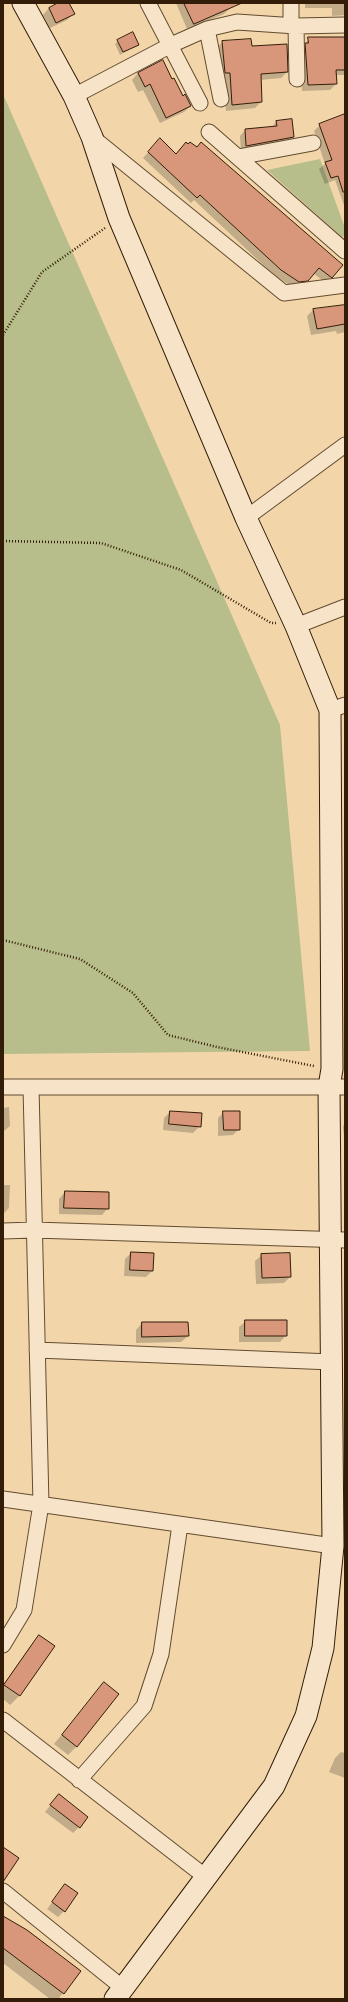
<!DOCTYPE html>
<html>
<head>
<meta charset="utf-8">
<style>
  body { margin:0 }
  #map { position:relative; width:348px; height:2002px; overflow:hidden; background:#f2d6aa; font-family:Cardo,serif }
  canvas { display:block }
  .frame { position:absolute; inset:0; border:4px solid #331d08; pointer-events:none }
</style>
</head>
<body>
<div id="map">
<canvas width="348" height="2002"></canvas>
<div class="frame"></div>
</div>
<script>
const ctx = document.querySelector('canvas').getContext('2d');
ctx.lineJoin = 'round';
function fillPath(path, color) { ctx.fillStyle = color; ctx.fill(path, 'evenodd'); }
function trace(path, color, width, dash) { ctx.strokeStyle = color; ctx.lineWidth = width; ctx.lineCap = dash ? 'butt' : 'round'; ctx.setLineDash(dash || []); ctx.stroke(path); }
const green = new Path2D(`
  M3 94 280 725 310 1051 3 1054Z
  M320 159 345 228V236L342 237 267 170Z`);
const shadow = new Path2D(`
  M60 3H68L73 14 67 20 50 28 43 15 49 8Z
  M176 3H228L230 8 224 14 187 29Z
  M305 3H345V15L332 16V8H305Z
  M345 37V75H336V84L330 90 302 91 300 64 304 60V45L310 38Z
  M118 41 138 45 120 55 115 44Z
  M223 42 251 47 287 72 281 78 260 80 261 102 255 108 226 111 224 79 216 48Z
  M138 73 171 80 190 106 184 112 160 123 143 90 138 92 132 80Z
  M276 122 293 137 288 142 241 151 240 136 245 130 271 128Z
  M345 124V208L335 180 325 184 319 169 325 164 314 131 320 125Z
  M186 143 196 148 331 277 326 283 313 273 301 286 293 287 275 276 194 200 191 203 143 158 154 146 176 154Z
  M345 305V332L337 334 336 331 311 335 307 316 313 310Z
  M9 1107 10 1126 3 1132V1108Z
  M170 1112 200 1126 193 1133 163 1130 164 1118Z
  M224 1112 239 1129 233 1135 218 1136V1118Z
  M345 1124V1138H344L343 1126Z
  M3 1185H10L9 1208 3 1214Z
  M65 1192 108 1208 102 1215 59 1214V1199Z
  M131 1253 153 1254 152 1271 146 1277 124 1276 125 1259Z
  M262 1255 290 1277 284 1283 256 1284 255 1261Z
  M246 1321 286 1335 280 1342H239V1327Z
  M142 1323 188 1336 181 1342 136 1343V1330Z
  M40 1636 54 1646 19 1696 10 1705 3 1699V1685L31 1645Z
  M104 1683 77 1746 68 1755 54 1744Z
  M341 1752 345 1753V1778L329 1772 335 1758Z
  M53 1802 79 1827 73 1833 45 1812Z
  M65 1886 64 1911 58 1917 47 1909Z
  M3 1916 63 1993 58 1999H50L3 1963Z`);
const building = new Path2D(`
  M58 3H69L75 14 56 23 49 8Z
  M184 3H242L194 24Z
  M133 32 139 45 123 52 117 40Z
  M308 37H345V70H336L337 84 308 85 305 43H308Z
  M251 39 252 46 287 44 288 72 261 74 262 102 232 105 230 73H225L222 41Z
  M163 60 172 79 174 78 183 96 185 94 191 106 166 118 150 84 145 87 138 73Z
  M345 114V192H343L338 176 331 178 325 162 332 160 319 124Z
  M292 119 294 137 246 146 245 129 277 126 276 121Z
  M160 138 176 154 186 142 188 144 190 142 197 147 201 142 343 265 332 278 319 268 308 281 299 282 281 270 200 195 197 198 148 152Z
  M345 305V324L317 329 313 309Z
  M170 1111 202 1113 201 1127 169 1124Z
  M223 1111H240V1130H224Z
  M65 1191 109 1192V1209L64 1208Z
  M131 1252 154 1253 153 1271 130 1270Z
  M290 1253 291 1277 262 1278 261 1254Z
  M245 1320H287V1336H245Z
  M142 1322H188L189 1336 142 1337Z
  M39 1635 55 1646 20 1696 4 1685Z
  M104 1682 119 1694 77 1747 62 1735Z
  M59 1794 88 1817 80 1828 50 1805Z
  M3 1847 19 1858 3 1882Z
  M65 1884 78 1893 65 1912 52 1902Z
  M3 1916 27 1930 81 1971 64 1994 3 1948Z`);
const path = new Path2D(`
  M3 335 42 272 105 228
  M3 541 101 543 181 570 271 623H276
  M3 940 80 959 133 993 168 1035 217 1047 314 1066`);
const street = new Path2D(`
  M148 3 200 103
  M291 3V25
  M296 26 297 79
  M207 29 221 99
  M74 96 171 45 207 29 237 22 296 26 345 25
  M209 132 345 251
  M92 137 284 293 345 285
  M238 157 313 143
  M246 518 345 445
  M296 626 345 607
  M330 710 345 705
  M3 1087H345
  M3 1231 34 1230 345 1240
  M37 1350 332 1362
  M3 1499 333 1546
  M3 1645 24 1610 41 1504 31 1087
  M3 1720 207 1878
  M79 1780 144 1706 161 1654 180 1525
  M3 1891 123 1988`);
const secondary = new Path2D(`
  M23 3 74 96 92 137 119 218 246 518 296 626 330 710 332 1069 329 1087 333 1546 323 1648 306 1716 274 1786 115 1999`);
fillPath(green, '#b7be8b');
fillPath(shadow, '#0003');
fillPath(building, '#d8967a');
trace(building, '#331d08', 1);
trace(street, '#634b30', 17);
trace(secondary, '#331d08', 23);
trace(path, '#331d08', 2.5, [1, 2]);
trace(street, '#f7e4c8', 15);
trace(secondary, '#f7e4c8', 21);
</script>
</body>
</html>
